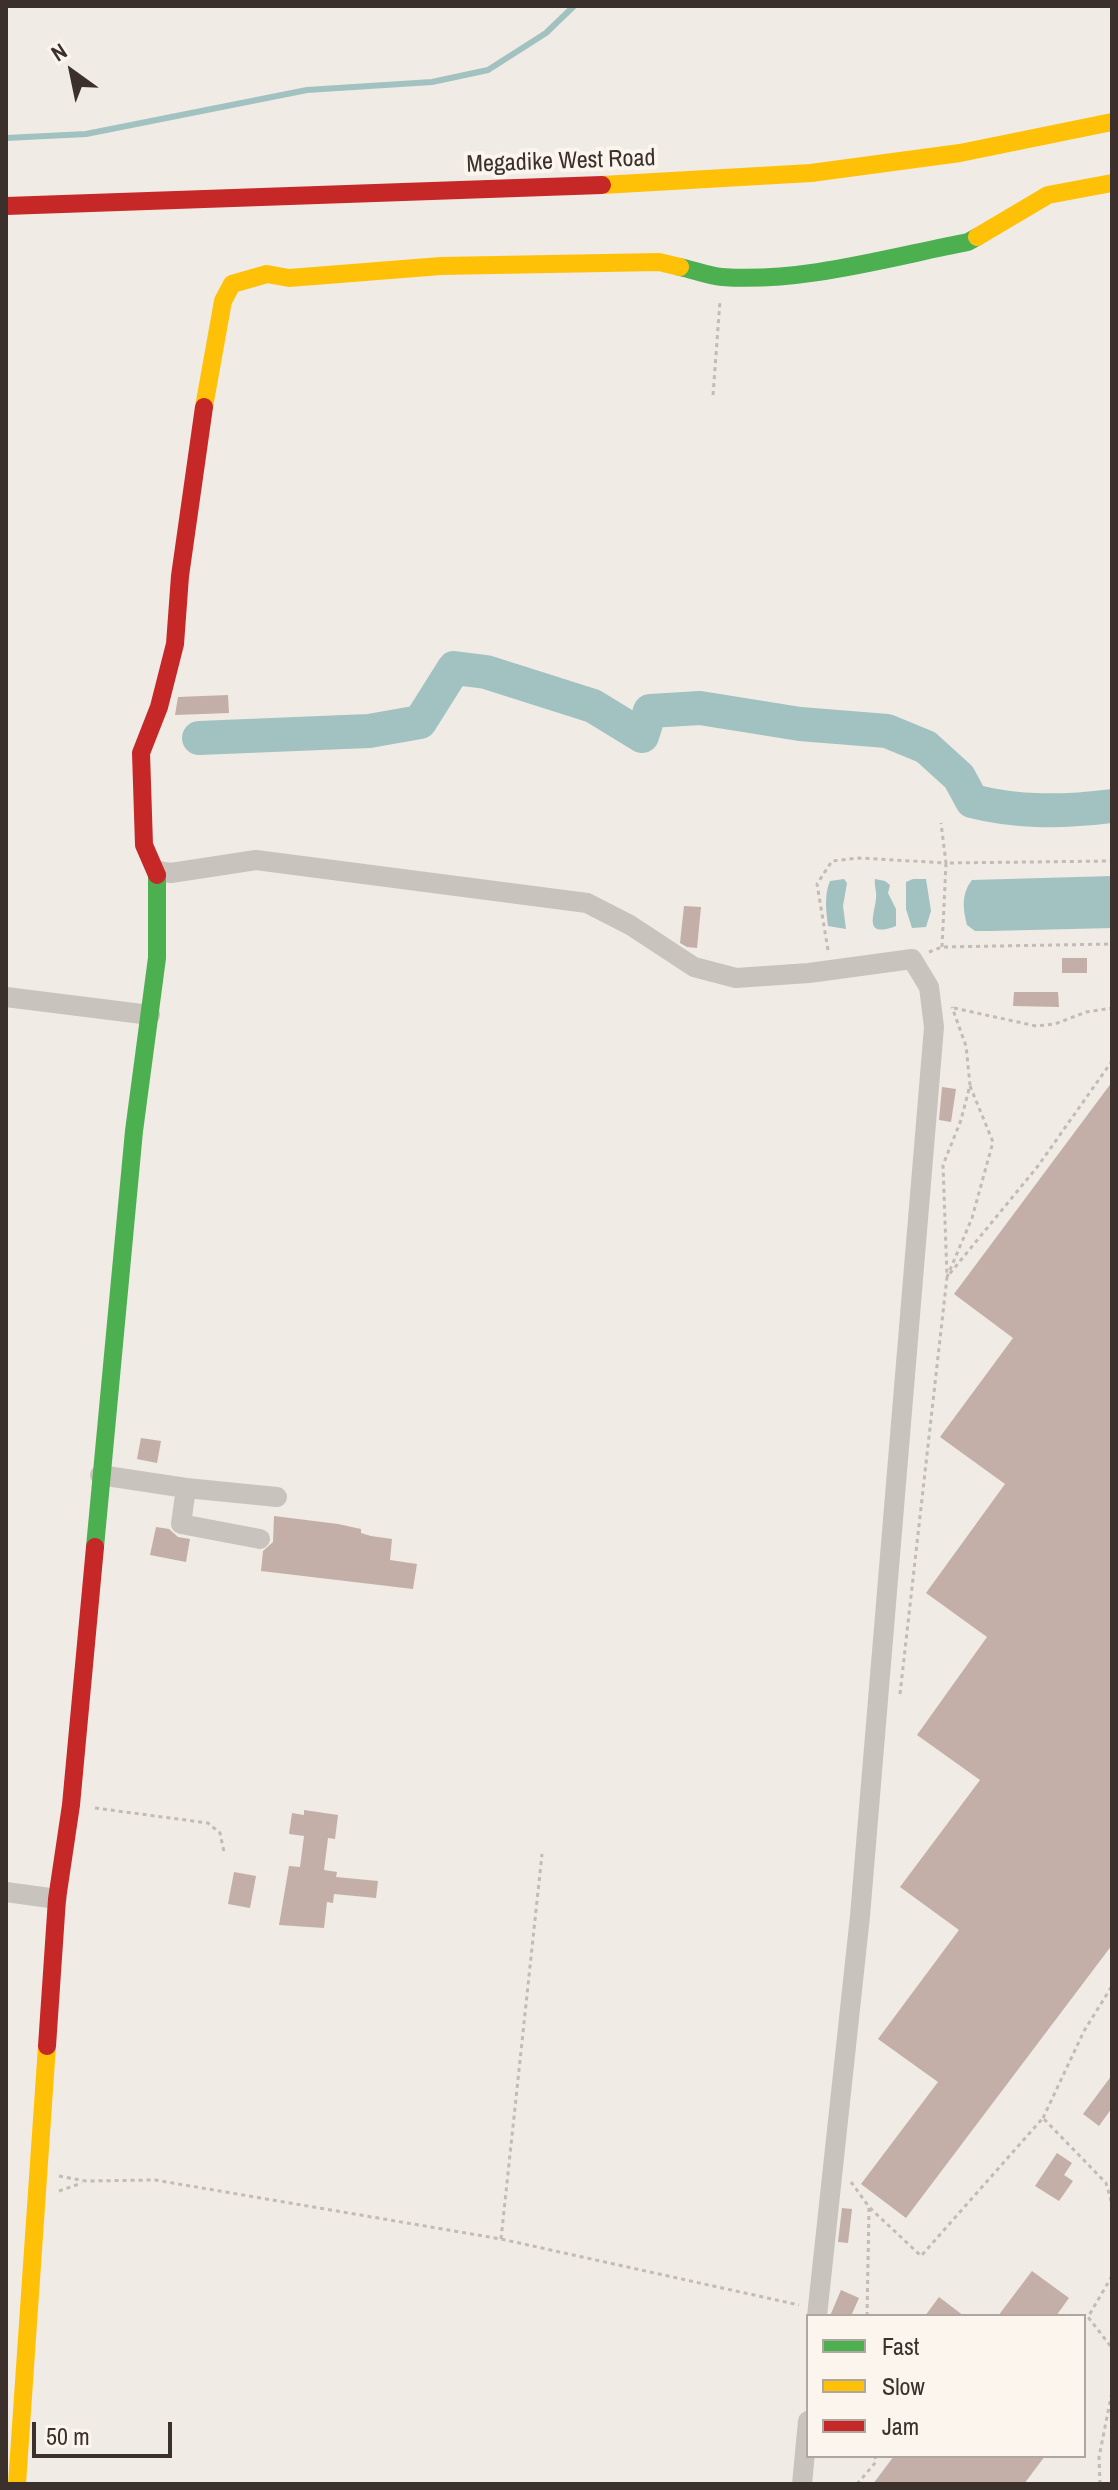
<!DOCTYPE html>
<html>
<head>
<meta charset="utf-8">
<style>
  body { margin:0 }
  #map { position:relative; width:1118px; height:2490px; overflow:hidden; background:#f0ebe5; font-family:"Archivo Narrow",sans-serif }
  canvas { display:block }
  .frame { position:absolute; inset:0; border:8px solid #3b302b; pointer-events:none }
  .legend { position:absolute; left:806px; top:2314px; width:280px; height:144px; box-sizing:border-box; background:#fbf5ee; border:2px solid #aea6a0; margin:0; padding:10px 14px; list-style:none; font-size:24px; color:#3b302b }
  .legend li { display:flex; align-items:center; gap:16px; height:40px }
  .legend b { width:40px; border:2px solid #aea6a0 }
  .north { position:absolute; left:32px; top:32px; width:80px; height:80px; -webkit-text-stroke:6px #fbf5ee; paint-order:stroke; rotate:327deg; font-size:22px; font-weight:700; line-height:32px; text-align:center; color:#3b302b }
  .north::after { content:''; display:block; margin:auto; width:28px; height:36px; background:#3b302b; clip-path:polygon(50% 0,100% 100%,50% 72%,0 100%) }
  .scale { position:absolute; left:32px; top:2422px; width:140px; height:36px; box-sizing:border-box; border:4px solid #3b302b; border-top:0; padding-left:10px; font-size:24px; line-height:28px; white-space:nowrap; color:#3b302b; -webkit-text-stroke:6px #fbf5ee; paint-order:stroke }
</style>
</head>
<body>
<div id="map">
<canvas width="1118" height="2490"></canvas>
<div class="frame"></div>
<ul class="legend">
<li><b style="height:10px;background:#4caf50"></b>Fast</li>
<li><b style="height:10px;background:#ffc107"></b>Slow</li>
<li><b style="height:10px;background:#c62828"></b>Jam</li>
</ul>
<div class="north">N</div>
<div class="scale">50 m</div>
</div>
<script>
const ctx = document.querySelector('canvas').getContext('2d');
ctx.lineJoin = 'round';
function fillPath(path, color) { ctx.fillStyle = color; ctx.fill(path, 'evenodd'); }
function trace(path, color, width, dash) { ctx.strokeStyle = color; ctx.lineWidth = width; ctx.lineCap = dash ? 'butt' : 'round'; ctx.setLineDash(dash || []); ctx.stroke(path); }
function drawText(font, color, halo, rows, align = 'center') {
  ctx.font = font + ' "Archivo Narrow",sans-serif'; ctx.lineWidth = 8; ctx.setLineDash([]); ctx.textBaseline = 'middle'; ctx.strokeStyle = halo; ctx.fillStyle = color; for (const [text, x, y, turn = 0] of rows) {
    ctx.save(); ctx.translate(x, y); ctx.rotate((+turn || 0) * Math.PI / 180); ctx.textAlign = isNaN(turn) ? turn : align; if (halo) ctx.strokeText(text, 0, 0); ctx.fillText(text, 0, 0); ctx.restore();
  }
}
const water = new Path2D(`
  M1112 876V928L990 931H975L967 925C963 909 961 894 972 880Z
  M844 879 847 883 843 906 846 929 828 926C826 911 824 895 830 881Z
  M875 879 885 881 890 885 888 893 896 909V926C862 939 875 914 876 898 877 892 874 886 875 879Z
  M913 879H926L931 911 926 927 912 928 906 909V882Z`);
const stream = new Path2D(`
  M6 138 86 134 307 90 432 82 488 70 546 33 574 6`);
const river = new Path2D(`
  M199 738 369 731 420 722 454 668 486 672 593 706 642 736 650 711 700 708 800 724 887 731 926 747 959 777 972 801C1018 813 1064 812 1112 806`);
const building = new Path2D(`
  M228 695 229 713 175 715 178 697Z
  M684 906 701 907 697 948 687 947 680 943Z
  M1062 958H1087V973H1062Z
  M1014 992H1058L1059 1007 1013 1006Z
  M1112 1082V1945L906 2218 861 2184 938 2082 878 2039 959 1930 900 1887 980 1780 917 1735 987 1637 926 1593 1005 1484 940 1437 1013 1338 954 1294Z
  M942 1087 956 1089 951 1122 939 1120Z
  M141 1438 161 1441 157 1463 137 1459Z
  M274 1516 338 1524 361 1529V1533L371 1536 392 1539 390 1560 417 1564 413 1589 261 1571 263 1551 273 1542Z
  M156 1527 169 1529 178 1537 190 1539 186 1562 150 1555Z
  M304 1810 338 1815 335 1839 328 1838 324 1870 337 1872 336 1877 378 1881 376 1898 334 1894 333 1903 327 1902 324 1928 279 1925 289 1866 300 1867 304 1836 289 1834 292 1813 304 1815Z
  M234 1872 256 1876 250 1908 228 1904Z
  M1112 2075V2108L1099 2126 1083 2114Z
  M1057 2153 1072 2163 1064 2175 1073 2181 1059 2201 1035 2186Z
  M842 2208 852 2209 848 2243 838 2242Z
  M1032 2271 1069 2298 1056 2316H998Z
  M841 2290 859 2298 851 2316H830Z
  M939 2297 964 2316H925Z
  M894 2456H1045L1024 2484H873Z`);
const path = new Path2D(`
  M713 395 720 301
  M942 947 946 863 1112 861
  M828 950 817 884 832 861 859 858 946 863 941 823
  M929 952 942 947 1112 944
  M954 1008 1036 1026 1055 1024 1086 1012 1112 1008
  M970 1086 993 1142 972 1218 947 1277 1038 1166 1112 1061
  M900 1694 947 1277 943 1165 961 1120 970 1085 966 1046 952 1007
  M95 1808 208 1823 220 1833 224 1852
  M1043 2118 1084 2031 1112 1986
  M59 2176 86 2181 155 2180 501 2239 799 2305
  M851 2182 869 2207 921 2256 1043 2118 1106 2183 1112 2204
  M59 2191 82 2183
  M501 2239 542 1854
  M1112 2276 1088 2317 1112 2348
  M867 2316 869 2208
  M857 2484 876 2462 875 2456
  M1100 2484 1099 2457 1112 2392`);
const street = new Path2D(`
  M157 871 171 873 256 860 587 903 630 925 694 967 736 978 809 973 912 959 929 987 934 1027 860 1916 817 2316
  M6 997 150 1015
  M100 1475 186 1488 277 1497
  M186 1488 181 1524 260 1539
  M6 1892 57 1899
  M802 2484 808 2421`);
const fast = new Path2D(`
  M680 267C694 270 708 276 722 277 802 283 890 257 968 242L977 237
  M95 1547 134 1131 157 958V875`);
const slow = new Path2D(`
  M602 185 811 173 960 153 1112 122
  M977 237 1048 195 1112 183
  M204 407 223 301 232 284 267 274 289 278 441 266 659 262 680 267
  M17 2484 47 2046`);
const jam = new Path2D(`
  M6 206 602 185
  M157 875 144 845 141 753 159 707 175 644 180 576 204 407
  M47 2046 57 1899 71 1805 95 1547`);
const streetNames = [
  ["Megadike West Road",561,162,-2]
];
fillPath(water, '#a1c2c1');
trace(stream, '#a1c2c1', 6);
trace(river, '#a1c2c1', 34);
fillPath(building, '#c3afa7');
trace(path, '#c2bbb6', 3, [4, 4]);
trace(street, '#c9c3be', 20);
trace(fast, '#4caf50', 18);
trace(slow, '#ffc107', 18);
trace(jam, '#c62828', 18);
drawText('24px', '#3b302b', '#fbf5ee', streetNames);
</script>
</body>
</html>
